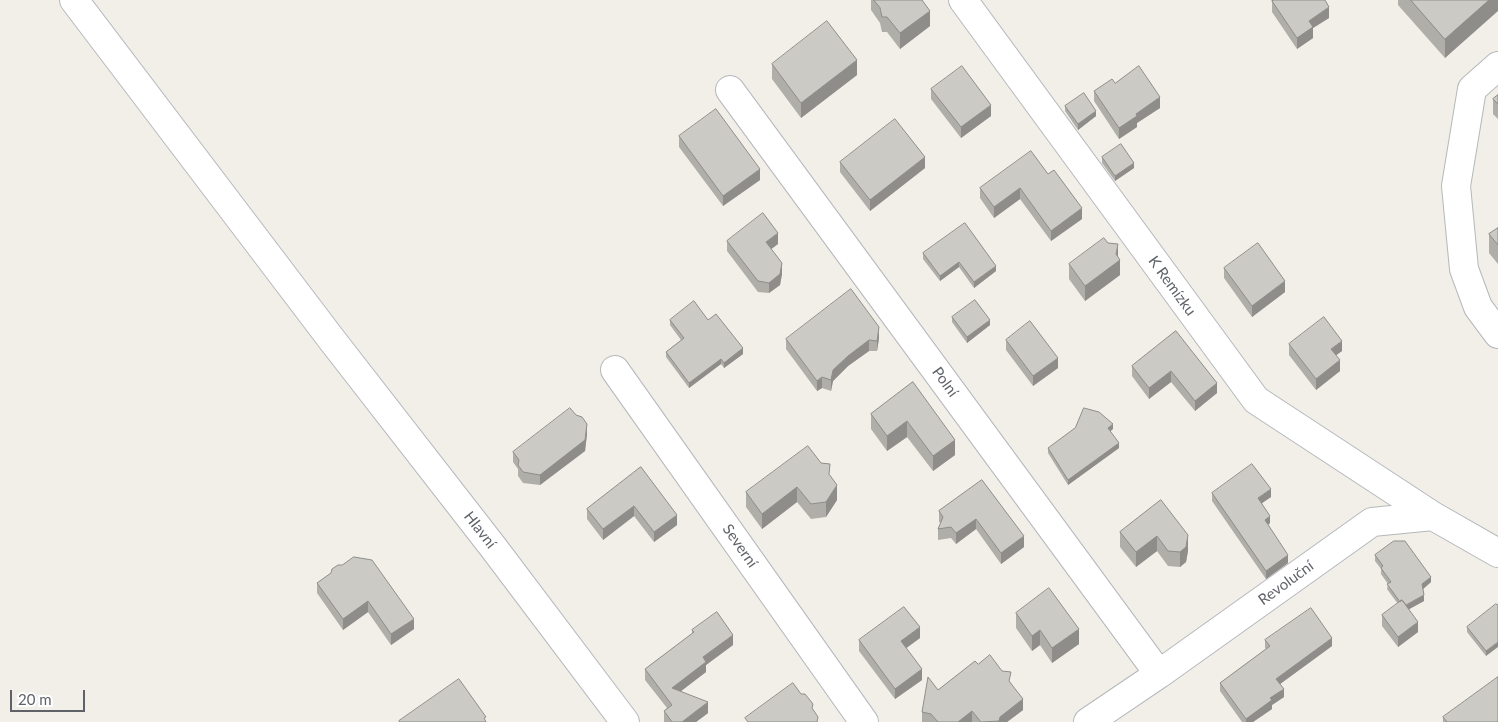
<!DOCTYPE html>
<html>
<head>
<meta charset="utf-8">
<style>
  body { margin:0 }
  #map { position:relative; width:1498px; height:722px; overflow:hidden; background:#f1efe8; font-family:Lato,sans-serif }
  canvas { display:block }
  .scale { position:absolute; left:10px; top:690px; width:75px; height:22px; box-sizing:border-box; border:2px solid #5f6368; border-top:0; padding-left:6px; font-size:15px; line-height:18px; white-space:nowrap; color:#5f6368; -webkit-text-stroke:4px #fff; paint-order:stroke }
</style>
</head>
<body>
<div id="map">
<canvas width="1498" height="722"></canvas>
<div class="scale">20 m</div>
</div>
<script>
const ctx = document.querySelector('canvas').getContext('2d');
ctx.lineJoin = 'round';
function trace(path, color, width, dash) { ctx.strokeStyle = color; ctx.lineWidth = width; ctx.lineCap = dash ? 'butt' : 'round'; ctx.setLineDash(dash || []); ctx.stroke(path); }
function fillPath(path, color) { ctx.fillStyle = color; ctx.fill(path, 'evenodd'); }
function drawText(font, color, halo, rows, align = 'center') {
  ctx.font = font + ' Lato,sans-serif'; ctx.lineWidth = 4; ctx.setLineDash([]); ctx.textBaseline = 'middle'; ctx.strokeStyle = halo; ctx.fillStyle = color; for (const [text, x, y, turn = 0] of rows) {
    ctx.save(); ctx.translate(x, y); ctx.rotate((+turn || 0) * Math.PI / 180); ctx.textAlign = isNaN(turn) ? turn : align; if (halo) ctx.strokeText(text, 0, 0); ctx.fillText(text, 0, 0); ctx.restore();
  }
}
const minor = new Path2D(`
  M74 0 332 340 493 547 625 722
  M963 0 1256 400 1433 516 1498 553
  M1498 66 1472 89 1456 186 1464 269 1478 307 1498 334
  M730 90 1159 674
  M615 370 864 722
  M1088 722 1159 674 1372 522 1433 516`);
const wall = new Path2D(`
  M871 0H922L930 26 900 49 887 32H882L880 23 871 10Z
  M1398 0H1498L1445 58 1398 5Z
  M1272 1 1329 18 1313 28V38L1297 49 1272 12Z
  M772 64 857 75 801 118 772 79Z
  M1115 83 1160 108 1137 123V127L1119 139 1094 101V91Z
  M931 89 991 116 961 138 931 99Z
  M1498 95V119L1493 114V99Z
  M1065 106 1096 116 1078 130 1065 111Z
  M679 136 760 180 723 206 679 147Z
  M1102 157 1134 168 1115 181 1102 163Z
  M840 162 925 168 870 211 840 172Z
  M1048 174 1082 219 1051 241 1020 199 994 218 980 198V188Z
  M1498 228V264L1489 253V234Z
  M727 241 778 244 771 249 782 274 780 285 769 293 758 292 727 251Z
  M923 253 996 271 974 288 959 267 940 281 923 259Z
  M1118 257 1120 275 1085 301 1069 279V264Z
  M1224 268 1285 292 1252 317 1224 278Z
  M952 317 990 325 967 343 952 322Z
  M670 320H708L743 354 724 368 721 364 689 388 666 357V352L681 340 670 325Z
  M1176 331 1217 393 1195 411 1171 382 1149 399 1132 376V366Z
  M879 338 877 351H869L848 366 833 381 831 391 822 388 817 391 786 349V339Z
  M1006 340 1058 368 1033 386 1006 350Z
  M1289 344 1342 351 1336 355 1340 371 1316 390 1289 355Z
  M913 382 955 455 933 471 907 437 887 451 871 429V414Z
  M1113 429 1110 431 1119 448 1068 485 1048 453V448Z
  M587 434 585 451 540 485 523 483 518 476V469L513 462V452Z
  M641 467 677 525 654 542 634 516 603 540 587 519V509Z
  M830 476 837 500 826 517 811 519 797 502 762 529 746 507V492Z
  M982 480 1024 547 1001 564 976 529 956 544 951 538 938 540V529L941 523 939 522V511Z
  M1212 493 1271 497 1261 503 1270 523 1268 525 1288 563 1266 579 1212 501Z
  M1161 500 1188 551 1186 562 1180 567 1168 566 1157 551 1136 567 1120 547V532Z
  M1375 555 1431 582 1423 589 1424 601 1409 609 1418 632 1398 647 1382 626V615L1398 604 1387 589 1388 584 1381 574V569L1375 561Z
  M331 573 414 629 391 645 368 612 343 630 317 593V583Z
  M1498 605 1486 656 1467 632V627Z
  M1016 613 1079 644 1052 663 1040 645 1032 651 1016 628Z
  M692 630 733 645 706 665V672L681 691 708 713 696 722H664V711L667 708 645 680V669L692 634Z
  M920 638 906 648 922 680 895 699 859 651V640Z
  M1265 640 1332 646 1280 684 1284 697 1272 705V709L1253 722H1242L1220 691V683L1266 649 1265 648Z
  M978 664 1011 683 1023 710 1007 722H922V712L938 690Z
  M1443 717 1498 722H1443Z`);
const shadedWall = new Path2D(`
  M1489 0H1498V11L1445 58V39Z
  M1329 7V18L1313 28V38L1297 49V38L1309 21Z
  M930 11V26L900 49V33Z
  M857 60V75L801 118V103Z
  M1160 97V108L1137 123V127L1119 139V128L1136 114Z
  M991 105V116L961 138V127Z
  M1096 111V116L1078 130V124Z
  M925 157V168L870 211V200Z
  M1134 163V168L1115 181V176Z
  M760 169V180L723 206V196Z
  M1020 188V199L994 218V207Z
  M1082 208V219L1051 241V231Z
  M778 233V244L766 253V242Z
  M1118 244V259L1120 260V275L1085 301V286L1116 254Z
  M959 262V267L940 281V276Z
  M782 263V274L780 285 769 293V283Z
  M996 266V271L974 288V282Z
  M1285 281V292L1252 317V306Z
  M990 320V325L967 343V337Z
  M879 327V338L877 351V341Z
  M869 340V351L848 366 833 381 831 391V380L833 370 848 356Z
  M1342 341V351L1331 359V349Z
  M743 348V354L724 368V363Z
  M1058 358V368L1033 386V376Z
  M721 359V364L689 388V383Z
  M1340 360V371L1316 390V379Z
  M1171 371V382L1149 399V388Z
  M822 377V388L817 391V381Z
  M1217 383V393L1195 411V401Z
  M907 421V437L887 451V436Z
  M587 424V434L585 451 540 485V475Z
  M1113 424V429L1108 433V428Z
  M955 440V455L933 471V456Z
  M1119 443V448L1068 485V480Z
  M837 485V500L826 517V502Z
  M797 487V502L762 529V514Z
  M1271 489V497L1258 506V498Z
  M634 506V516L603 540V529Z
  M677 515V525L654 542V532Z
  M1270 516V523L1265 527V520Z
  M976 519V529L956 544V533Z
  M1188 535V551L1186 562 1180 567V552Z
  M1024 536V547L1001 564V553Z
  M1157 536V551L1136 567V552Z
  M1288 555V563L1266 579V571Z
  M1431 577V582L1422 590V584Z
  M1424 595V601L1404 612V607Z
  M368 601V612L343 630V619Z
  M414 619V629L391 645V634Z
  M1418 622V632L1398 647V637Z
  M920 627V638L901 652V641Z
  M1079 629V644L1052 663V648Z
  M1040 630V645L1032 651V636Z
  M733 635V645L706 665V672L672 698V688L703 657Z
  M1332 638V646L1276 687V679Z
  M1498 642V647L1486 656V651Z
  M922 669V680L895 699V689Z
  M1284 689V697L1272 705V709L1253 722H1246V719L1270 698Z
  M1023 699V710L1007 722H998L1000 717Z
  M708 702V713L696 722H682Z
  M972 711V722H958Z`);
const building = new Path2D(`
  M874 0H922L930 11 900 33 887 17H882L880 8Z
  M1275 0H1325L1329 7 1309 21 1313 27 1297 38 1272 1Z
  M1411 0H1489L1445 39Z
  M827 21 857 60 801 103 772 64Z
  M962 66 991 105 961 127 931 89Z
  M1139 66 1160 97 1136 114 1137 116 1119 128 1094 91 1112 79 1115 83Z
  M1084 93 1096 111 1078 124 1065 106Z
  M1498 95V104L1493 99Z
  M716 109 760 169 723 196 679 136Z
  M895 119 925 157 870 200 840 162Z
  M1121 144 1134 163 1115 176 1102 157Z
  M1031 151 1048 174 1054 170 1082 208 1051 231 1020 188 994 207 980 188Z
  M763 213 778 233 766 242 782 263 780 274 769 283 758 281 727 241Z
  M965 223 996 266 974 282 959 262 940 276 923 253Z
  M1498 228V245L1489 234Z
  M1104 238 1108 243 1118 244 1116 254 1120 260 1085 286 1069 264Z
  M1258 243 1285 281 1252 306 1224 268Z
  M851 289 879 327 877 341 869 340 848 356 833 370 831 380 822 377 817 381 786 339Z
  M975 300 990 320 967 337 952 317Z
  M694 301 708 320 716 314 743 348 724 363 721 359 689 383 666 352 684 338 670 320Z
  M1324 317 1342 341 1331 349 1340 360 1316 379 1289 344Z
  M1030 321 1058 358 1033 376 1006 340Z
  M1176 331 1217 383 1195 401 1171 371 1149 388 1132 366Z
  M913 382 955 440 933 456 907 421 887 436 871 414Z
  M570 408 576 415 582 417 587 424 585 440 540 475 523 472 518 465 519 460 513 452Z
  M1084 408 1099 412 1113 424 1108 428 1119 443 1068 480 1048 448 1075 428Z
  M808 446 821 463 830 464 829 474 837 485 826 502 811 504 797 487 762 514 746 492Z
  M1252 464 1271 489 1258 498 1270 516 1265 520 1288 555 1266 571 1212 493Z
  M641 467 677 515 654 532 634 506 603 529 587 509Z
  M982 480 1024 536 1001 553 976 519 956 533 951 527 938 529 943 517 939 511Z
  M1161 500 1188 535 1186 547 1180 552 1168 551 1157 536 1136 552 1120 532Z
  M1394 541H1405L1431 577 1422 584 1424 595 1406 605 1402 600 1400 602 1387 584 1391 582 1381 568 1383 566 1375 555Z
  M354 557 372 560 414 619 391 634 368 601 343 619 317 583 331 573 332 569 338 565H342Z
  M1049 588 1079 629 1052 648 1040 630 1032 636 1016 613Z
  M1402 600 1418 622 1398 637 1382 615Z
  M1496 604 1498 605V642L1486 651 1467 627Z
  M904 607 920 627 901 641 922 669 895 689 859 640Z
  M1311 608 1332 638 1276 679 1284 689 1270 698 1272 700 1246 719 1220 683 1270 646 1265 640Z
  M717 612 733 635 703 657 706 662 672 688 708 702 682 722H672L664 711 672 705 645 669 694 632 692 630Z
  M990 655 1002 671 1011 672 1009 681 1023 699 1000 717 999 721 981 722 972 711 958 722H938L931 714 922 712 928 677 938 690 975 661 978 664Z
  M1498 677V722H1447L1443 717Z
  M459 679 486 717 484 718 486 722H400L399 721Z
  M793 683 801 694H805L813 704 812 708 818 717 817 722H748L745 718Z`);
const streetNames = [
  ["K Remízku",1172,286,54],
  ["Polní",945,382,54],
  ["Hlavní",480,530,52],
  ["Severní",740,546,55],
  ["Revoluční",1286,583,-36]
];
trace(minor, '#b5b8bc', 30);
trace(minor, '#fff', 28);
fillPath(wall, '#afaea9');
fillPath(shadedWall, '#8f8d8a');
fillPath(building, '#cccac5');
trace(building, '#8f8d8a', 1);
drawText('15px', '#5f6368', '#fff', streetNames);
</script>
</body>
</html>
